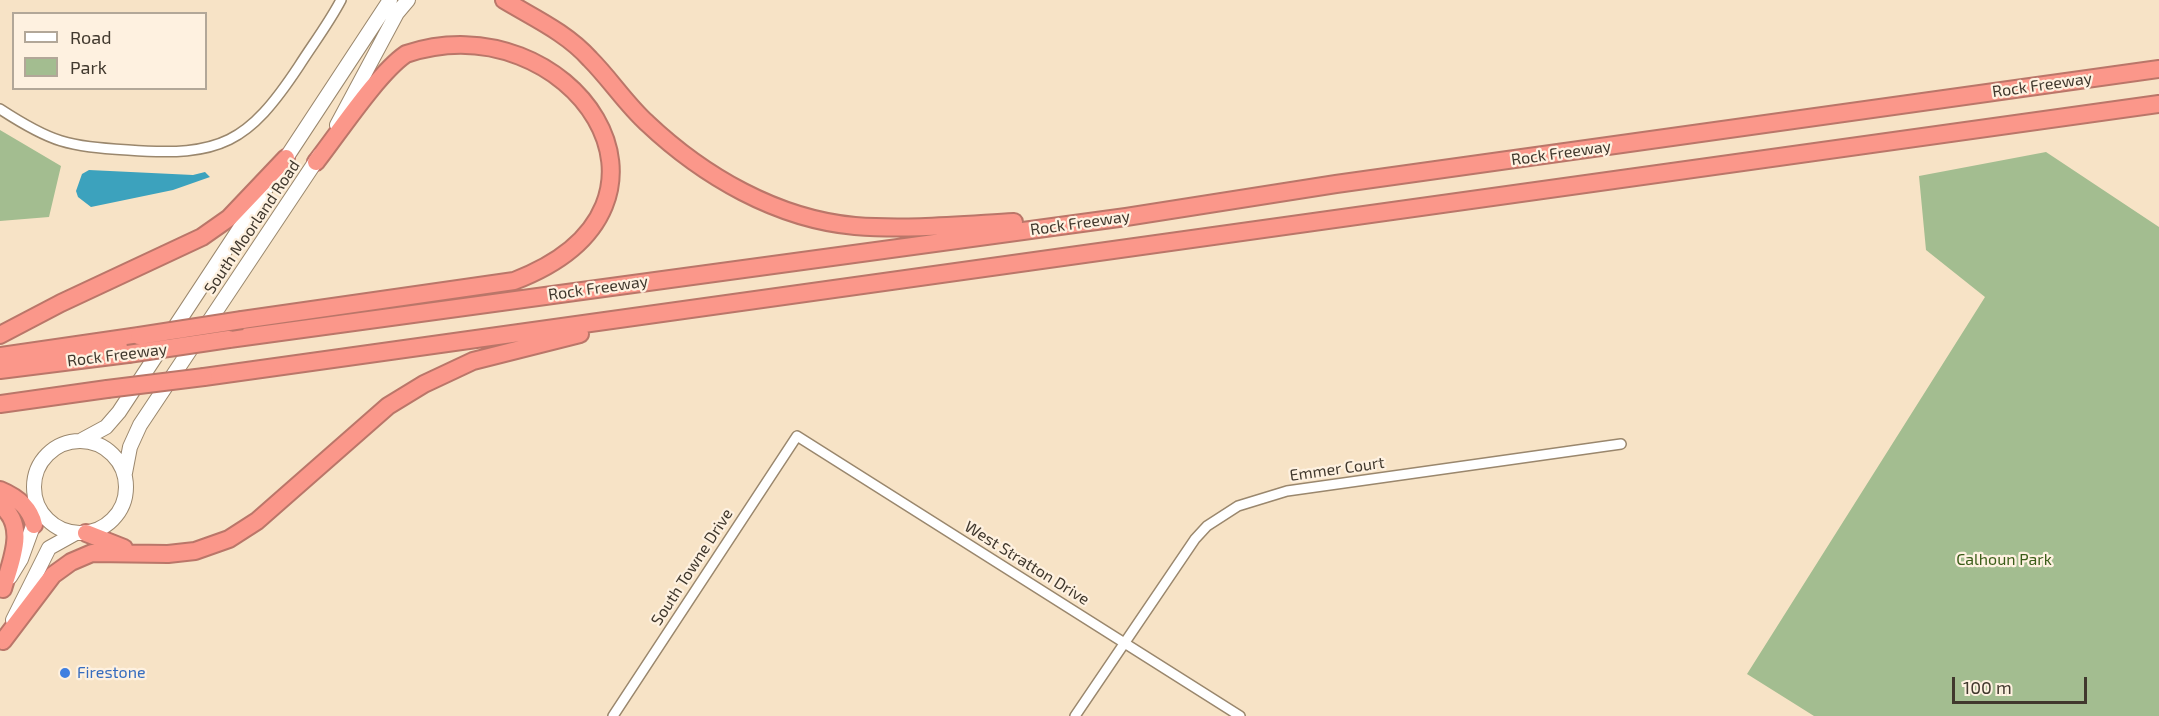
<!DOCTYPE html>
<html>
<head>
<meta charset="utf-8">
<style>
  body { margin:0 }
  #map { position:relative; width:2159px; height:716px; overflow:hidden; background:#f7e3c6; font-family:"Exo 2",sans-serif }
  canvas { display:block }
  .legend { position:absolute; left:12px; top:12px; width:195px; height:78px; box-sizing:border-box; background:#fef1e0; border:2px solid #b2a798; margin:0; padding:8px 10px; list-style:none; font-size:18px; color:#40382d }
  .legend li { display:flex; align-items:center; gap:12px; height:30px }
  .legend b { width:30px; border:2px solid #b2a798 }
  .scale { position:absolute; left:1952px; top:677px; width:135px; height:27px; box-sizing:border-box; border:3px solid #40382d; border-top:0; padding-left:8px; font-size:18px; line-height:21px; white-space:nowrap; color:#40382d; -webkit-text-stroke:4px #fef1e0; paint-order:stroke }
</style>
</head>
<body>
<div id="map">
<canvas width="2159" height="716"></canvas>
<ul class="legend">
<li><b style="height:8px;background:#fff"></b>Road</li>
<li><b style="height:16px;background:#a3bd90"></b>Park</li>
</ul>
<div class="scale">100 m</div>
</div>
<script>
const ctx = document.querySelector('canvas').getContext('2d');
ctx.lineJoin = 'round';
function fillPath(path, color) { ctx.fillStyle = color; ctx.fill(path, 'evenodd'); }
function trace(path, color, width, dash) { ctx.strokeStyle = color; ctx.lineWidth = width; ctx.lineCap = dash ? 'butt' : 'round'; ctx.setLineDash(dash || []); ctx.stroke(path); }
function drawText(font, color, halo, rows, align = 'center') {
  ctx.font = font + ' "Exo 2",sans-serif'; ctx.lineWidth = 4.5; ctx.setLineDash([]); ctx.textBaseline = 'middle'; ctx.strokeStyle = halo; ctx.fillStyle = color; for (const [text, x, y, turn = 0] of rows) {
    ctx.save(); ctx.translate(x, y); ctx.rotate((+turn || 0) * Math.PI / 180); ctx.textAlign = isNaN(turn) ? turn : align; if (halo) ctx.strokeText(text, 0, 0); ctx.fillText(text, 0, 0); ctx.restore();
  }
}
const green = new Path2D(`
  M0 130 61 166 49 217 0 221Z
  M2046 152 2159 227V716H1814L1747 674 1985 297 1926 250 1919 176Z`);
const water = new Path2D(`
  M89 170 193 175 205 172 210 177 173 190 91 207 78 197 76 191 82 174Z`);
const minor = new Path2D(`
  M0 109C52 143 67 146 128 150 221 157 248 143 299 66 313 44 329 23 341 0
  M613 716 797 436 1240 716
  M1075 716 1195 539 1207 526 1238 506 1287 491 1621 444`);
const secondary = new Path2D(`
  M337 125 397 13 408 0
  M82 440 106 427 119 412 390 0
  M34 487a46 46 0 1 1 92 0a46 46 0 1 1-92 0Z
  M125 473 130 447 140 425 320 155
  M10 577 21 559 37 515
  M13 620 49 548 76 533`);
const motorway = new Path2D(`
  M504 0C534 18 567 33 590 59 610 79 626 104 647 123 703 176 777 219 855 226 908 230 961 225 1014 222
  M242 320 514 281C713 205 569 0 406 54 378 73 338 134 316 162
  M0 335 61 303 202 237 229 218 286 158
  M229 339 1126 217 1336 184 2159 69
  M0 356 139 336
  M0 370 128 354
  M204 377 2159 104
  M0 404 107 389
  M0 490C17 497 30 507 34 525
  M0 505C28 525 11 561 3 589
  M86 533 124 548
  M3 641 53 575 71 562 92 553 168 554 195 551 229 539 257 521 388 406 424 384 473 361 580 334`);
const motorwayBridge = new Path2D(`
  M139 336 242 320
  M128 354 229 339
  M107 389 204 377`);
const markers = [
  [65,673,6,"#3f7fe0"]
];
const streetNames = [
  ["Rock Freeway",2042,85,-8],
  ["Rock Freeway",1561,153,-8],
  ["Rock Freeway",1080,223,-8],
  ["South Moorland Road",252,227,-56],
  ["Rock Freeway",598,288,-8],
  ["Rock Freeway",117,355,-7],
  ["Emmer Court",1337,469,-8],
  ["West Stratton Drive",1027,563,32],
  ["South Towne Drive",692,567,-57]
];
const parkNames = [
  ["Calhoun Park",2004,560]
];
const shopNames = [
  ["Firestone",77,673]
];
fillPath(green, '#a3bd90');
fillPath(water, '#3ca2bd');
trace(minor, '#9a876d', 12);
trace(secondary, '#9a876d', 16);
trace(motorway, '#ba7669', 20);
trace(minor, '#fff', 9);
trace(secondary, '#fff', 14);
trace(motorway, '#fb978a', 16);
trace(motorwayBridge, '#ba7669', 20, []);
trace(motorwayBridge, '#fb978a', 16);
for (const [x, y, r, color] of markers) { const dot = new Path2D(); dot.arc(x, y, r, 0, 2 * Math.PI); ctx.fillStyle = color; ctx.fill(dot); trace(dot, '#fef1e0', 2); }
drawText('16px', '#40382d', '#fef1e0', streetNames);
drawText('16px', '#3b5d19', '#fef1e0', parkNames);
drawText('16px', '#366cbe', '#fef1e0', shopNames, 'left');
</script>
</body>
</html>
